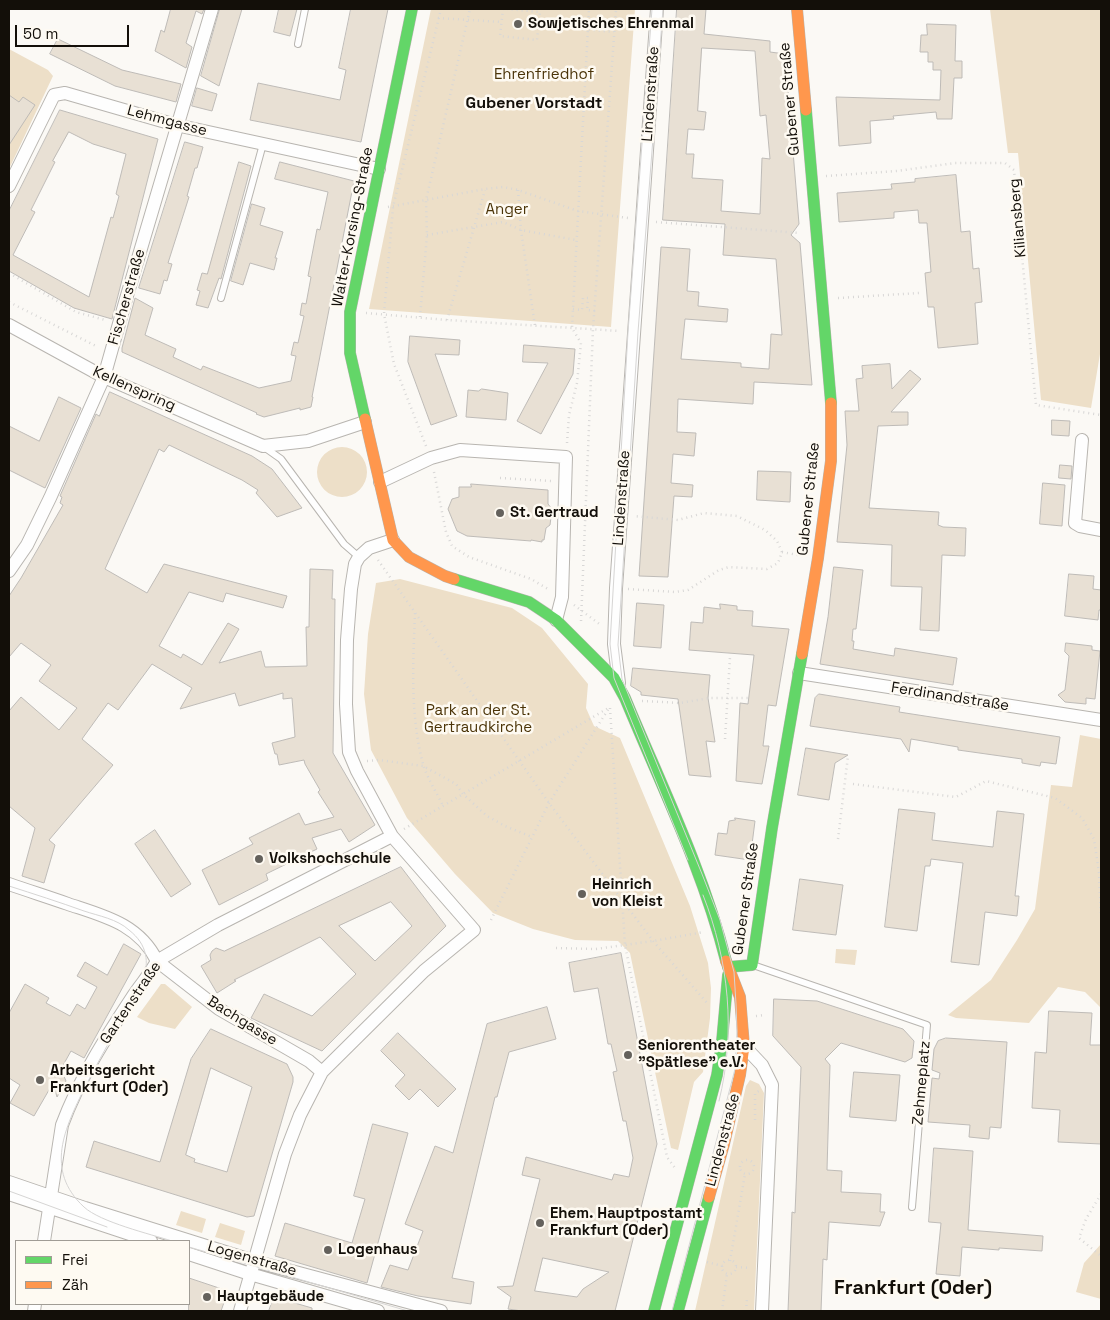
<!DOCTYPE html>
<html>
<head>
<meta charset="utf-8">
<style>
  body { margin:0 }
  #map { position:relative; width:1110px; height:1320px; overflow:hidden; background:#fbf9f5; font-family:"Space Grotesk",sans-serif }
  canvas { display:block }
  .frame { position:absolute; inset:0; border:10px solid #130f09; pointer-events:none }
  .legend { position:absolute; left:15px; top:1240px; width:175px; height:65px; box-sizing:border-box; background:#fefaf2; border:1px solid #a09c95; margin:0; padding:6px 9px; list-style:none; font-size:15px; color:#130f09 }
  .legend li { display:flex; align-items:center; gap:10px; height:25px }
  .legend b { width:25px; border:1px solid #a09c95 }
  .scale { position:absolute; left:15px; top:25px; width:114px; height:22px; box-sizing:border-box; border:2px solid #130f09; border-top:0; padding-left:6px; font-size:15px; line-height:18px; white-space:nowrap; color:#130f09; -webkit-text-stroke:4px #fefaf2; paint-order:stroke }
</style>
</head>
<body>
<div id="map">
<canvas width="1110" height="1320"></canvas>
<div class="frame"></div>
<ul class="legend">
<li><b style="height:6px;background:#63d668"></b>Frei</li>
<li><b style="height:6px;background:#ff974d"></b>Zäh</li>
</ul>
<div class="scale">50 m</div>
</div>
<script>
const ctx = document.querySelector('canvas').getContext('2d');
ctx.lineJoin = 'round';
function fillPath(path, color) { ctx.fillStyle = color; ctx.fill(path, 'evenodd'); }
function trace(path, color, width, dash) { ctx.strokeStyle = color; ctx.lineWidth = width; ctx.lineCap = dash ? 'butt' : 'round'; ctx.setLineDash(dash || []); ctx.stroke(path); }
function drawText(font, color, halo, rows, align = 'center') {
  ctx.font = font + ' "Space Grotesk",sans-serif'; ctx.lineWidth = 5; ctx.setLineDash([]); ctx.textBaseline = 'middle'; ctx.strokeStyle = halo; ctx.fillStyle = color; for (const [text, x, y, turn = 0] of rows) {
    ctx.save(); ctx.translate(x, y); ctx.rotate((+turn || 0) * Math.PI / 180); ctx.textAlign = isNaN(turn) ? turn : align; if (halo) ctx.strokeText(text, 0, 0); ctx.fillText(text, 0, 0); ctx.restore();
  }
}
const green = new Path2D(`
  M431 9H635L611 327 369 309Z
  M990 9H1101V348L1091 408 1041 400 1018 153H1008Z
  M9 49 48 70 53 76 9 169Z
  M317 472a25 25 0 1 1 50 0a25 25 0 1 1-50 0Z
  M400 579 512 608 542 628 588 684 586 708 594 726 620 738 690 906 708 963 711 988 710 1018 703 1072 694 1082 678 1150 671 1148 630 953 618 941 575 940 533 929 493 913 455 874 407 818 371 750 364 694 368 634 376 583Z
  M1080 735 1101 739V1008L1085 992 1058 987 1029 1023 956 1018 948 1015 991 980 1017 940 1035 909 1051 785 1072 787Z
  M836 949 857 950 855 965 835 963Z
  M161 984H165L192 1007 175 1029 149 1023 137 1017Z
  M750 1080 759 1084 764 1093 754 1311H695L746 1086Z
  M181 1211 206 1219 202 1233 176 1225Z
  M220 1223 245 1231 241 1245 215 1237Z
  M1101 1244V1299L1076 1292 1084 1263Z`);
const building = new Path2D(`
  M171 9H204L202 14 196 11 186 43 192 47 186 68 155 51 161 30 164 32Z
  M220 9H242L219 86 201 76Z
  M279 9H297L290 36 274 32Z
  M351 9H388L361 142 250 120 258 83 340 100 346 70 339 68Z
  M677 9H706L704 34 770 41V52L785 54 799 224 791 235 800 243 812 385 754 382 753 404 678 399 677 432 696 433 694 456 673 454 671 483 693 485 692 497 674 496 668 577 639 576 661 247 690 249 687 291 699 292 698 306 728 309 727 322 685 319 681 359 741 363V367L769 369 771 334 782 335 776 259 723 255 725 224 663 220ZM702 48 755 51 760 116 766 115 770 159 762 158 760 214 721 211 723 180 692 178 694 154H686L688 129 704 130 706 112 698 111Z
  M927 24 956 25 955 61H962V78H954L952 119H937L936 112 893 116 894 119 870 121 871 143 839 146 836 97 940 100 941 70H933V62H928V52H920L921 35H927Z
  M58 39 122 70 181 84 176 102 115 86 50 54Z
  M197 88 217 94 212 111 192 106Z
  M9 95 19 102 23 97 35 105 9 145Z
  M60 110 158 139 112 319 74 308 9 271V211ZM69 132 93 144 126 154 116 194 119 196 113 218 111 217 89 297 13 255 35 212 31 210 55 162 53 161Z
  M185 142 203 147 197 168H195L187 196 189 197 168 263 172 264 167 281 164 280 160 294 139 288Z
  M239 162 251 166 221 279 219 278 208 308 196 305 200 291 197 290 202 273 207 274Z
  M280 162 354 181 312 397H313L311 407 300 410V408L264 417 256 414 257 413 122 352V348L135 298 153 308 145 335 176 349 173 357 201 370 203 366 259 388 291 381 296 356 291 355 294 342 298 343 304 316 300 315 302 303 306 304 311 277 308 276 317 229 320 230 328 192 275 179Z
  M956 175 961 232 970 231 973 269 979 268 982 302 975 303 978 344 938 348 934 307H928L925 273 931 272 927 223H919L918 210 894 212V218L839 222 837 193 892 189 891 184 915 182V179Z
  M252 204 265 208 260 225 283 232 275 258H277L274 270 250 263 243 285 231 281Z
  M410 336 460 340 459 355 435 354 457 416 431 425 408 362Z
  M524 345 575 349 573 374 541 434 517 421 548 363 523 362Z
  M890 364 892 389 910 370 921 379 891 412H908V425L878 426 869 508 939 512 938 525 943 527 966 528 965 556 942 555 939 631 920 630 922 587 891 586 892 545 837 542 847 445 845 411H859L856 379 863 378 862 366Z
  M482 389 508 393 506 420 466 417 468 390 478 391Z
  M110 392 252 456 272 469 302 508 277 517 256 493 258 490 242 480 169 445 164 452 159 449 105 569 147 593 164 564 287 596 283 608 226 593 223 602 189 592 159 646 181 658 183 654 202 665 228 623 239 629 219 663 261 651 265 667 307 666 306 627H309L310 569 333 570 332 599H335L333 753 375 825 349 842 341 829 312 838 317 849 266 874 268 880 219 905 202 870 253 844 249 838 299 813 305 825 334 817 318 792 320 790 305 764 304 760 279 765 277 754H275L272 743 295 737 292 698 283 699V693L239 706 235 693 180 709 192 688 152 664 118 710 108 703 82 739 113 765 49 840 55 845 44 883 22 876 35 828 9 806V711L21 697 59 730 77 708 39 681 51 665 21 643 9 657V596L21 578 63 505 60 503 62 497 60 496 96 414 99 416Z
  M59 397 81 408 45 488 9 470V426L39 441Z
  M1052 420 1070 421 1069 436 1052 435Z
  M1060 465 1072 466 1071 479 1059 478Z
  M758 471 791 472 790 502 757 500Z
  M1043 483 1065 485 1062 526 1040 524Z
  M471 484 548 490V504L552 509 550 525 546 528 544 540H542V542L531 540V541L467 536 457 531 448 509 452 499 459 497V487H471Z
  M834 567 863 570 856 629H853L852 641H854L853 649 894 656 895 648 957 658 953 685 820 664 828 617Z
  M1069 574 1094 576 1093 589 1101 590V610H1099L1098 620 1065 616Z
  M637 603 664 605 661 648 634 646Z
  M720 604 737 606V610L753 611 752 626 789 629 776 706 768 705 763 746H769L762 784 736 781 740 703 748 704 754 655 689 650 691 622 703 623 704 607 720 609Z
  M1066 643 1092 646V650L1100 651 1095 699 1086 698V704L1065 702 1058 695 1065 690 1069 656 1065 652Z
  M633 668 710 675 708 698 715 742 706 741 711 777 689 775 678 699 641 695V692L631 686Z
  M819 694 900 707 899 712 1060 737 1056 764 1041 762 1040 766 1022 763V759L958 750V747L911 739 909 752 901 739 810 726 815 698Z
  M806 748 848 755 835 763 829 800 798 795Z
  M899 809 935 813 932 840 993 847 997 811 1024 814 1015 896H1019L1017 916 985 912 979 965 951 962 963 863 931 859 930 866H925L917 931 885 927Z
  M735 818 755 821 750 860 715 855 718 833 727 834 729 821 735 820Z
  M155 830 191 884 171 897 135 844Z
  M401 867 446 926 322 1051 251 1018 264 994 312 1016 356 974 320 937 234 980 236 981 217 993 201 966 211 960 210 955 212 951 216 948 224 951ZM391 902 412 926 375 961 339 926Z
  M800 879 843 885 836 935 793 930Z
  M124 944 141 954 84 1058 71 1051 61 1069 66 1081 57 1097 53 1083 34 1116 10 1103 20 1085 9 1078V1013L25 984 49 998 46 1003 70 1016 77 1004 85 1009 97 987 77 976 85 962 107 975Z
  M621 953 657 1144 615 1311H522L508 1309 511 1297 497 1287 513 1286 540 1179 522 1175 526 1157 612 1180 614 1174 629 1177 633 1158 626 1121H623L613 1072 617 1071 611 1044H608L598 988 574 992 569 963ZM543 1258 609 1272 583 1289 577 1297 535 1291Z
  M774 999 817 1001 903 1029 914 1041 912 1058 905 1062 841 1043 825 1059 830 1065 827 1170 842 1171 841 1192 881 1194 880 1212H885L880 1226 829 1222 827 1260 823 1259 821 1311H788L792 1212 795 1213 801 1067 773 1036Z
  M547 1007 556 1039 509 1052 497 1097H495L452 1278 474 1282 471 1304 418 1296 381 1287 390 1265 408 1270 423 1231 405 1224 435 1146 453 1153 487 1024Z
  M1049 1011 1092 1013 1090 1045H1101V1144L1058 1142 1060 1110 1032 1108 1035 1052 1046 1053Z
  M211 1029 287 1064 293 1077V1082L254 1216 247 1217 86 1167 94 1141 160 1162 191 1059ZM211 1068 252 1087 227 1172 194 1162 195 1159 186 1155Z
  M398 1033 456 1089 438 1107 420 1089 409 1100 395 1086 405 1075 381 1051Z
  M946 1038 1007 1042 1001 1128 990 1127 989 1139 969 1137 970 1125 928 1122 932 1078 939 1079 940 1073 932 1070 934 1049 938 1041Z
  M854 1072 900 1075 896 1121 850 1117Z
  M373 1124 408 1133 367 1283 275 1256 285 1223 352 1243 365 1199 354 1196Z
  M934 1148 973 1151 968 1230 1043 1236 1042 1251 999 1248V1250L962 1247 960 1276 936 1274 941 1223 929 1222Z
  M189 1278 228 1291 221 1311H189Z
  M274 1297 312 1308V1311H269Z`);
const path = new Path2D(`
  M503 9 500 36 537 40 540 12 507 9
  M438 18 501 22
  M539 25 614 32
  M826 176 897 171 955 163H1005L1014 170 1036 405 1101 415
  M518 190 521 230 535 326
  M388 207 485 189 503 187 518 190 578 211 628 218
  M656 222 800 233
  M427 235 503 222 521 230 576 240
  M9 273 76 312 105 320
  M838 298 919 293
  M9 302 98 347
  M573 309 582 310 583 298H588L587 310 595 311
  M366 313 447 320 620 331
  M420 317 427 235 426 200 470 9
  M447 320 485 190
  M567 443 569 415 577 383 581 343 572 328 589 9
  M426 446 394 364 384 314 393 207 441 9
  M434 472 446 532 452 546 469 557 531 579 548 589
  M500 478 552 481
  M782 552 803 556
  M378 560 549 803 653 941 708 1004
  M628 589 675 592 688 590 719 570 729 567 767 569 778 563 782 552 777 541 765 530 737 516 704 513 678 520 633 516
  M574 605 602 626
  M415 613C413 663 410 715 423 764 427 778 437 793 443 806
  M581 621 593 329 616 9
  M642 701 680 703 710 698H749
  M610 708 625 945 667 1157 675 1168
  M725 739 730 657
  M367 761 379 760 423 766 456 784 463 794 487 816 505 826 532 837
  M853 784 956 797 986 781 1055 798 1082 818 1094 839 1099 873 1101 917
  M404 829 610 707
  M838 839 848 756
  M491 920 549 803 609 708
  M556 948 596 949 653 941 704 932
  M756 1016 765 1015
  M755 1120V1093L759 1091
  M740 1167a7 7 0 1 1 14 0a7 7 0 1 1-14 0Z
  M1101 1194 1086 1219 1079 1238 1101 1256
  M722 1267a7 7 0 1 1 14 0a7 7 0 1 1-14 0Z
  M730 1261 745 1174
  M707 1262 723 1266
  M736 1267 750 1268
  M722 1311 727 1274
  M746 1311 747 1298`);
const lane = new Path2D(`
  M298 44 305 9
  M221 298 263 144
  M264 447 281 459 344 544 359 557
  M753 965 927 1025 912 1207`);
const street = new Path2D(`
  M9 186 54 95 65 93 176 125 379 169
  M9 325 104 377 263 446 308 441 365 422
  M1082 440 1075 523 1080 526 1101 530
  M380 482 431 458 460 450 566 457 562 597 556 620
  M9 571 27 545 50 498 104 377 126 299 212 9
  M799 673 1101 720
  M619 683 614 644 616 588 657 9
  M9 884C29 891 48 897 68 904 104 916 139 924 157 961L219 1009 309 1061 322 1072
  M744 1046 762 1065 772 1085 762 1311
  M9 1182 85 1208 254 1261 441 1311
  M9 1194 151 1241
  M44 1241 62 1125C79 1079 106 1037 133 996 141 984 151 973 157 961L218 925 392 836
  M189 1254 250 1274 378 1311
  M34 1311 35 1304
  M240 1311 285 1154 300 1115 322 1072 424 971 474 930 392 836 357 771 349 752 346 704 347 640 351 589 355 564 359 557 369 548 393 540`);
const fast = new Path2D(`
  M806 110 831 403
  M365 419 350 353V312L412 9
  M454 579 529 602 556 620 614 678 625 698C661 785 703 870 726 961
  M728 967 752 965 772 828 802 654
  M654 1311 717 1075 722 1041 728 975
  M678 1311 709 1197`);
const slow = new Path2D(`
  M797 9 806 110
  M365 419 393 540 409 557 445 576 454 579
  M802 654 818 558 831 461V403
  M709 1197 724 1144 740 1075 744 1046 740 997 726 961`);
const tram = new Path2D(`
  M652 9 628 332 610 644 614 678 688 860
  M663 9 638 332 618 645 622 679 702 874 720 920 734 972 736 1004 737 1031 735 1069 672 1311
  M9 886C34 894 59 902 84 911 99 916 117 919 129 930 167 960 133 1000 116 1030 105 1049 95 1068 85 1087 65 1128 44 1170 84 1207 100 1222 150 1234 172 1241
  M703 895C729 961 736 1032 719 1101
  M9 1191 107 1227
  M189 1247 408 1311`);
const markers = [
  [518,24,5,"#64615c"],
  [500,513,5,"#64615c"],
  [259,859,5,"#64615c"],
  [582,894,5,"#64615c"],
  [628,1055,5,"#64615c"],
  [40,1080,5,"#64615c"],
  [540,1223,5,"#64615c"],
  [328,1250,5,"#64615c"],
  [207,1297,5,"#64615c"]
];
const poiNames = [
  ["Sowjetisches Ehrenmal",528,24],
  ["St. Gertraud",510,513],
  ["Volkshochschule",269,859],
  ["Heinrich",592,885],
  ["von Kleist",592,902],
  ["Seniorentheater",638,1046],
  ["\"Spätlese\" e.V.",638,1063],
  ["Arbeitsgericht",50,1071],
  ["Frankfurt (Oder)",50,1088],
  ["Ehem. Hauptpostamt",550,1214],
  ["Frankfurt (Oder)",550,1231],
  ["Logenhaus",338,1250],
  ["Hauptgebäude",217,1297]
];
const parkNames = [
  ["Ehrenfriedhof",544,75],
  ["Anger",507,210],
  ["Park an der St.",478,711],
  ["Gertraudkirche",478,728]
];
const streetNames = [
  ["Lindenstraße",651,94,-86],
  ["Gubener Straße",790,99,-95],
  ["Lehmgasse",167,121,15],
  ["Kiliansberg",1018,218,-95],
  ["Walter-Korsing-Straße",353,227,-79],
  ["Fischerstraße",127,297,-74],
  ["Kellenspring",134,389,24],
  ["Lindenstraße",622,498,-86],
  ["Gubener Straße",809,499,-84],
  ["Ferdinandstraße",950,697,9],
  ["Gubener Straße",746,899,-82],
  ["Gartenstraße",131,1003,-56],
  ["Bachgasse",242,1021,32],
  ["Zehmeplatz",922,1083,-85],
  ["Lindenstraße",723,1140,-75],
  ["Logenstraße",252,1259,16]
];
const neighbourhoodNames = [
  ["Gubener Vorstadt",534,104]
];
const districtNames = [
  ["Frankfurt (Oder)",913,1289]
];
fillPath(green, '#eddfc8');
fillPath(building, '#e8e0d4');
trace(building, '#bebbb7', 1);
trace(lane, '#b8b5b0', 8);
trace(street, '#b8b5b0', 14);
trace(fast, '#b8b5b0', 12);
trace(slow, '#b8b5b0', 12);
trace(path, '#d8d7d6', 2.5, [1, 4]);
trace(lane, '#fefefe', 6);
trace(street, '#fefefe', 12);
trace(fast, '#63d668', 11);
trace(slow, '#ff974d', 11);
trace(tram, '#d6d5d4', 1);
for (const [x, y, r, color] of markers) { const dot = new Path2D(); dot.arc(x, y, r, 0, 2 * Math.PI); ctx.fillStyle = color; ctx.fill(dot); trace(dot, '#fefaf2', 2); }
drawText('bold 15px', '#130f09', '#fefaf2', poiNames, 'left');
drawText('15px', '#4b3408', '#fefaf2', parkNames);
drawText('15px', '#130f09', '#fefaf2', streetNames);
drawText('bold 16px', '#130f09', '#fefaf2', neighbourhoodNames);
drawText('bold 20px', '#130f09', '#fefaf2', districtNames);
</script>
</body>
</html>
